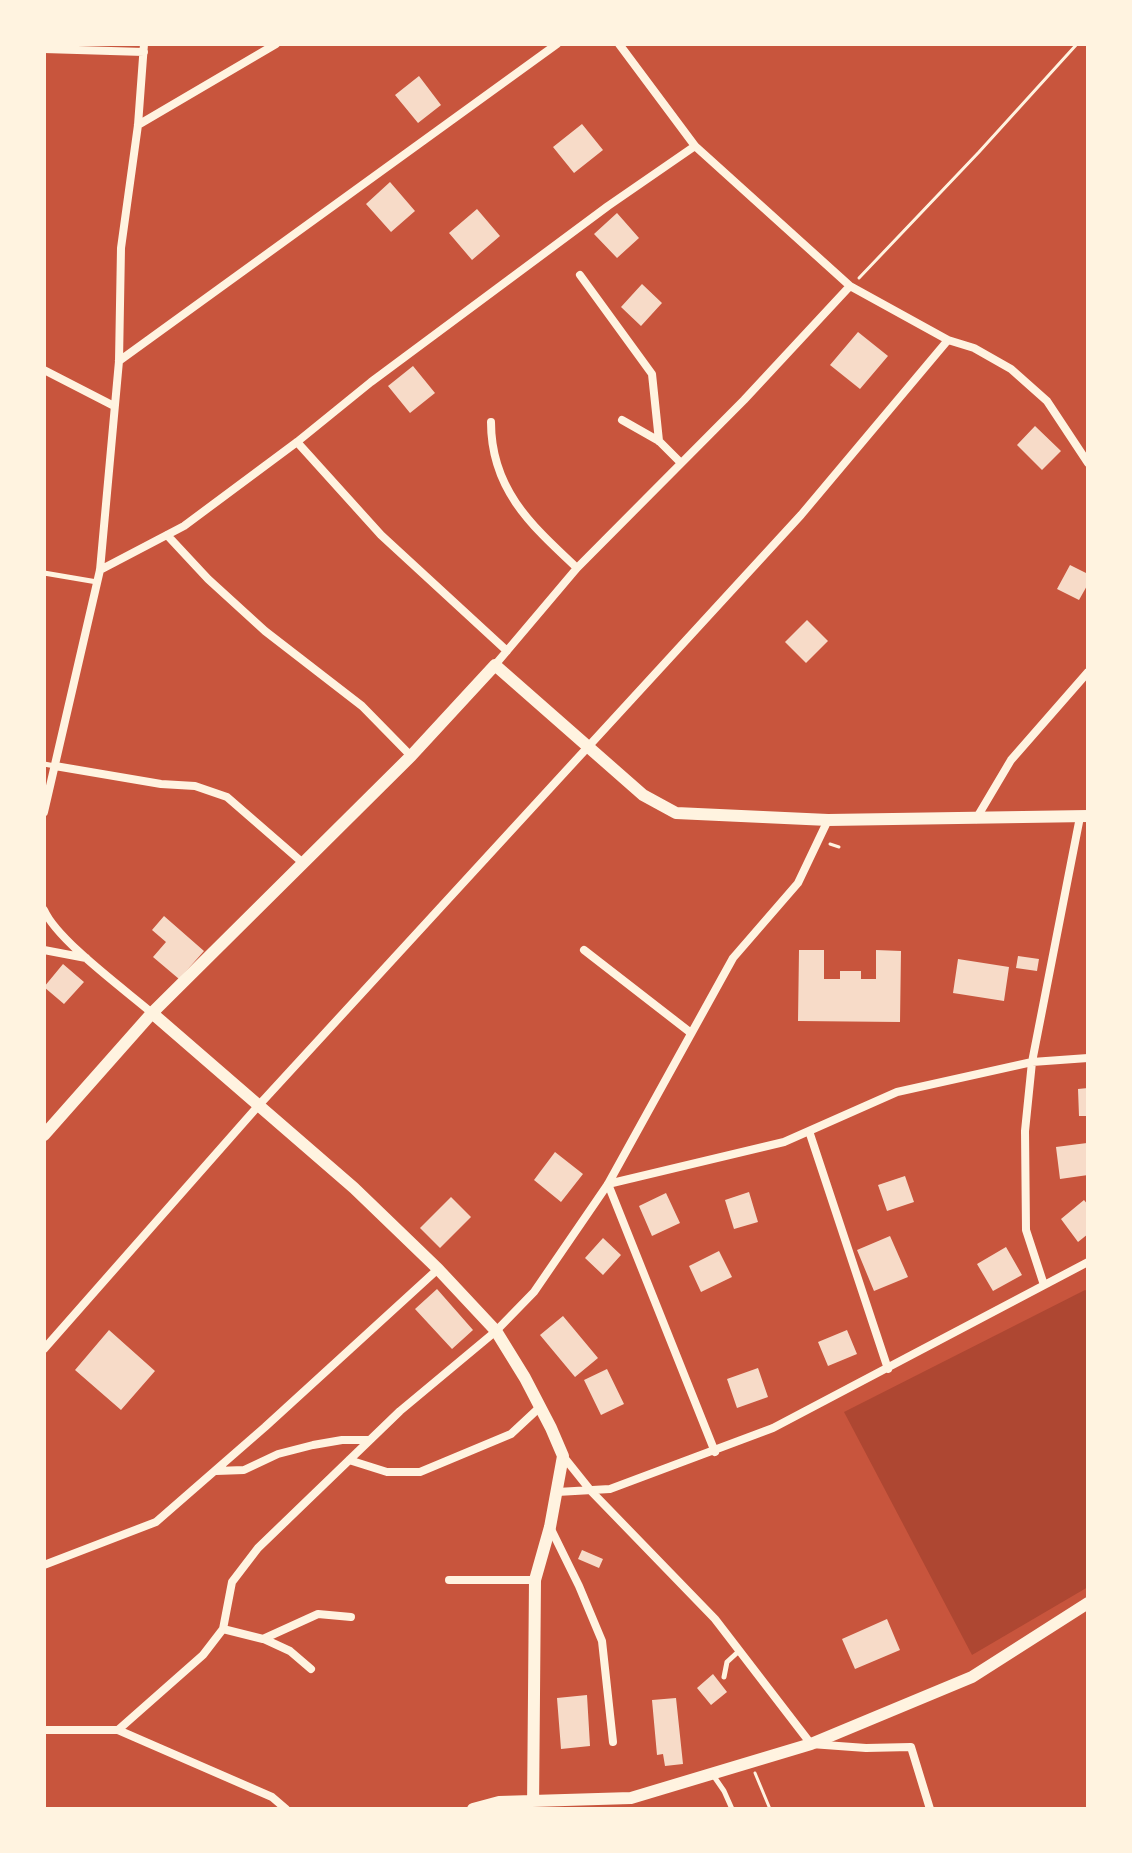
<!DOCTYPE html>
<html>
<head>
<meta charset="utf-8">
<style>
  body { margin:0 }
  #map { position:relative; width:1132px; height:1853px; overflow:hidden; background:#c8553d; font-family:"PT Sans Narrow",sans-serif }
  canvas { display:block }
  .frame { position:absolute; inset:0; border:46px solid #fff3e0; pointer-events:none }
</style>
</head>
<body>
<div id="map">
<canvas width="1132" height="1853"></canvas>
<div class="frame"></div>
</div>
<script>
const ctx = document.querySelector('canvas').getContext('2d');
ctx.lineJoin = 'round';
function fillPath(path, color) { ctx.fillStyle = color; ctx.fill(path, 'evenodd'); }
function trace(path, color, width, dash) { ctx.strokeStyle = color; ctx.lineWidth = width; ctx.lineCap = dash ? 'butt' : 'round'; ctx.setLineDash(dash || []); ctx.stroke(path); }
const green = new Path2D(`
  M1085 1290 1088 1292V1587L972 1655 844 1412Z`);
const building = new Path2D(`
  M419 76 441 105 418 123 395 95Z
  M582 124 603 150 574 173 553 147Z
  M390 182 415 211 391 232 366 204Z
  M477 209 500 236 472 260 449 233Z
  M617 213 639 238 617 258 594 234Z
  M642 284 662 303 641 326 621 307Z
  M858 332 888 356 860 389 830 365Z
  M413 366 435 393 410 413 388 386Z
  M1035 426 1061 451 1042 470 1017 445Z
  M1070 565 1088 574V584L1079 600 1057 589Z
  M807 620 828 641 806 663 785 642Z
  M164 916 204 951 179 979 153 957 166 942 152 930Z
  M799 950H824V979H840V971H861V979H876V950L901 951 900 1022 798 1021Z
  M1018 956 1039 959 1037 971 1016 968Z
  M958 959 1009 967 1004 1001 953 993Z
  M63 964 84 982 64 1004 44 987Z
  M1088 1088V1116H1079L1078 1089Z
  M1087 1143 1088 1175 1060 1179 1056 1147Z
  M555 1152 583 1174 561 1202 534 1180Z
  M905 1176 914 1202 887 1211 878 1185Z
  M749 1192 758 1222 734 1229 725 1200Z
  M666 1193 680 1223 652 1236 639 1206Z
  M451 1197 471 1217 440 1248 420 1228Z
  M1084 1200 1088 1205V1234L1078 1242 1061 1219Z
  M890 1236 908 1277 874 1291 857 1250Z
  M603 1238 621 1255 603 1275 585 1258Z
  M1006 1247 1022 1275 993 1291 977 1264Z
  M719 1251 732 1277 701 1292 689 1266Z
  M437 1289 473 1330 452 1349 415 1309Z
  M563 1316 598 1358 575 1377 540 1335Z
  M109 1330 155 1371 121 1410 75 1370Z
  M847 1330 857 1354 828 1366 818 1342Z
  M758 1368 768 1397 737 1408 727 1379Z
  M607 1369 624 1404 601 1415 584 1380Z
  M582 1550 603 1559 599 1568 578 1559Z
  M887 1619 900 1650 855 1669 842 1639Z
  M713 1674 727 1692 711 1705 697 1688Z
  M587 1695 590 1746 561 1749 557 1698Z
  M676 1698 683 1764 665 1766 663 1754 657 1755 652 1700Z`);
const path = new Path2D(`
  M859 278 979 152 1077 44
  M830 844 839 847
  M755 1773 770 1809`);
const service = new Path2D(`
  M44 573 97 582
  M44 764 55 766
  M724 1677 727 1662 739 1651
  M713 1775 724 1791 732 1809`);
const minor = new Path2D(`
  M619 44 695 146 850 286 948 340 974 348 1011 369 1047 401 1088 463
  M44 49 144 52
  M138 125 276 44
  M580 275 652 374 659 441
  M119 361 557 44
  M44 370 114 406
  M622 420 659 441 681 463
  M491 422C491 489 531 525 577 568
  M297 442 381 535 507 651
  M167 535 208 579 265 631 362 706 411 756
  M100 570 184 526 297 442 371 382 608 206 695 146
  M495 665 577 568 744 400 850 286
  M55 766 161 784 195 786 227 797 303 863
  M44 812 100 570 119 361 121 248 138 125 144 44
  M976 819 1011 760 1088 672
  M44 910C57 940 124 989 152 1013
  M44 950 86 958
  M584 950 691 1033
  M809 1131 888 1369
  M1044 1285 1026 1230 1025 1131 1032 1062 1080 817
  M44 1349 259 1105 801 515 948 340
  M715 1452 608 1184 784 1142 897 1092 1032 1062 1088 1058
  M563 1456 591 1491 715 1619 811 1744 866 1748 911 1747 930 1809
  M349 1460 387 1472H420L511 1434 540 1407
  M216 1471 244 1470 278 1454 313 1445 342 1440H368
  M557 1492 610 1489 773 1428 1088 1262
  M550 1527 579 1586 602 1641 613 1742
  M44 1565 156 1522 265 1427 438 1269
  M449 1580H535
  M223 1629 263 1639 318 1614 351 1617
  M264 1639 290 1651 311 1669
  M44 1730H118L272 1797 286 1809
  M118 1730 203 1655 223 1629 232 1582 258 1548 400 1411 496 1331 534 1292 608 1184 733 958 798 883 828 820`);
const tertiary = new Path2D(`
  M152 1013 354 1188 438 1269 496 1331 525 1378 551 1428 563 1456 550 1527 535 1580 533 1809
  M44 1135 152 1013 411 756 495 665 643 795 676 813 828 820 1088 816
  M473 1809 499 1802 631 1798 811 1744 972 1677 1088 1603`);
fillPath(green, '#ae4732');
fillPath(building, '#f7dbc8');
trace(path, '#fff3e0', 3);
trace(service, '#fff3e0', 5);
trace(minor, '#fff3e0', 8);
trace(tertiary, '#fff3e0', 12);
</script>
</body>
</html>
